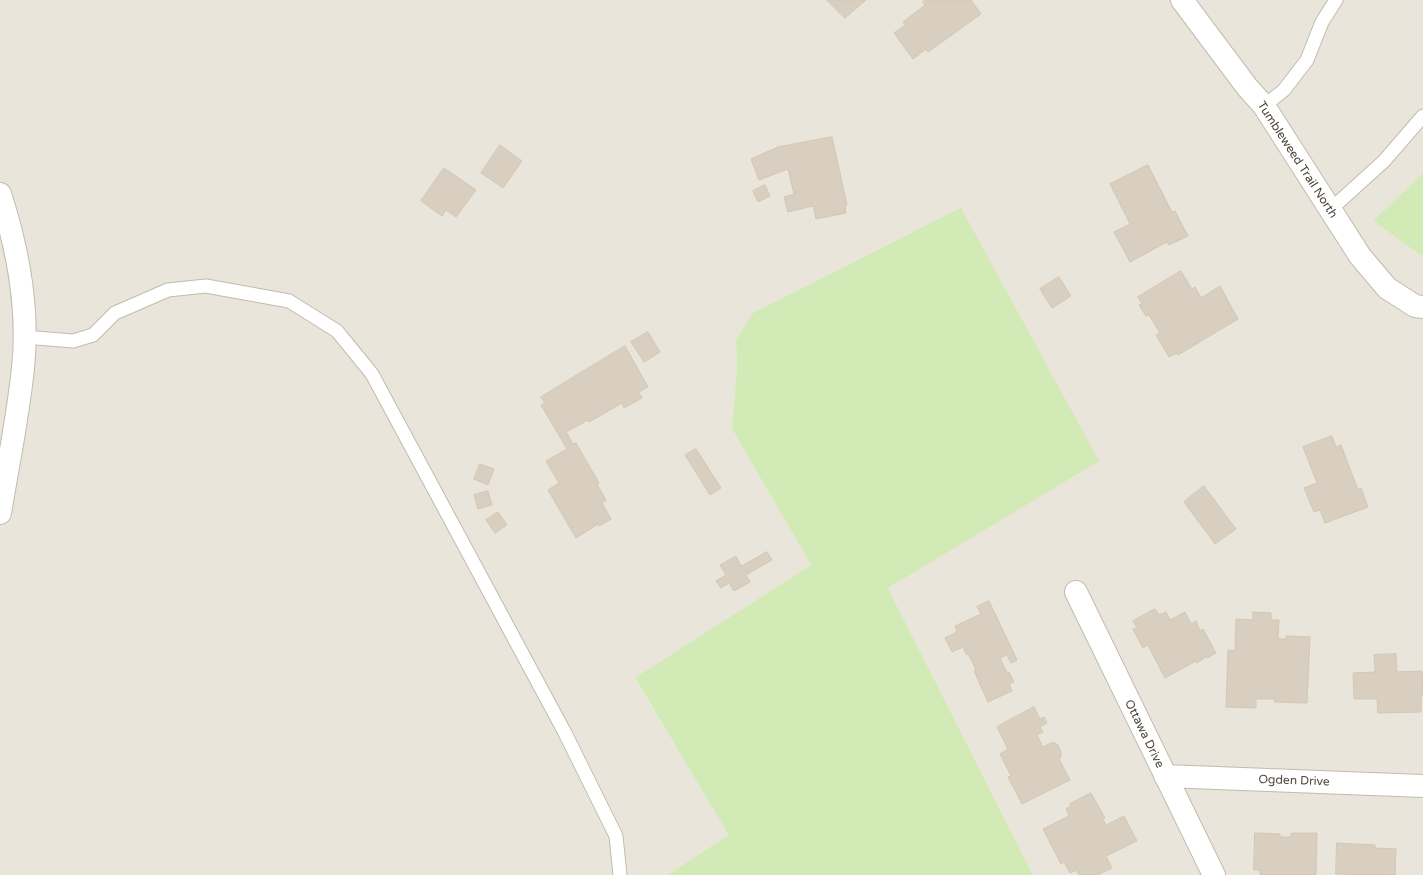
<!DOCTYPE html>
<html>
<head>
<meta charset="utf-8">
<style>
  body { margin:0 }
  canvas { display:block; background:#f6f3ec }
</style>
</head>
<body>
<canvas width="1423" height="875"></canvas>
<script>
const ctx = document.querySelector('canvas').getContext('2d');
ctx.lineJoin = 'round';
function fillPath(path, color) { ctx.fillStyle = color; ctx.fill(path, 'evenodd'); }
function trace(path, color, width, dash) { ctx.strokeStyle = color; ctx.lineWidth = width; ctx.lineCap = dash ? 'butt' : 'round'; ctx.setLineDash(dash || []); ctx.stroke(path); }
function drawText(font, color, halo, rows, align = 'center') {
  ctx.font = font + ' "Varela Round",sans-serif'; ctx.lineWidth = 3; ctx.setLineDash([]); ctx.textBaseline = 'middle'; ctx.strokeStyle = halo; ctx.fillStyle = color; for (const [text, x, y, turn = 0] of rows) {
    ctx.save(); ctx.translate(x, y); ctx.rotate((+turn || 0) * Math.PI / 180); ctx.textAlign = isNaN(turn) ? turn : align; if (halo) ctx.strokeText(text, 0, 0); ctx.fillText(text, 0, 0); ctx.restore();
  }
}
const residential = new Path2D(`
  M0 0H1423V173L1373 221 1423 257V875H1033L888 588 736 340 737 367 732 429 811 565 635 679 730 835 667 875H0Z`);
const green = new Path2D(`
  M1423 173V257L1373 221Z
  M961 208 1099 461 888 588 1033 875H667L729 835 635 678 811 565 732 429 737 367 736 340 753 313Z`);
const building = new Path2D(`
  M827 0H866L845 18Z
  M926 0H971L981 14 928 52 926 49 913 59 894 33 905 25 903 22 925 5 923 2Z
  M832 137 847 205 845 206 846 213 816 219 813 206 788 212 784 197 794 194 788 169 759 180 751 159 778 147Z
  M500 145 522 161 503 188 481 173Z
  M1148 165 1172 212 1175 211 1188 236 1169 245 1167 242 1130 262 1114 232 1130 224 1110 184Z
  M444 168 476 190 456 217 446 210 442 216 421 201Z
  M765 185 770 196 758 202 753 191Z
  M1181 271 1192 289 1195 287 1201 298 1220 286 1238 319 1178 355 1177 353 1169 357 1156 335 1160 333 1149 315 1146 316 1139 305 1142 304 1138 297Z
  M1059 277 1071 296 1052 308 1040 289Z
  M648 332 660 352 644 362 631 342Z
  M625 346 648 387 639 392 642 398 624 408 622 403 589 422 588 420 566 432 573 444 576 443 599 483 597 484 606 500 602 503 611 519 599 526 598 524 576 538 548 490 559 483 546 461 567 449 541 405 545 403 541 397Z
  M1332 436 1336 447 1341 445 1358 490 1361 488 1368 507 1325 523 1320 510 1314 512 1304 488 1317 483 1303 447Z
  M696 449 721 488 710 495 685 455Z
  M480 464 494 469 488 485 474 479Z
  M1204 486 1236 529 1215 544 1184 502Z
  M488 491 492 505 478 509 474 495Z
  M498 512 507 525 495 533 486 520Z
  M767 552 772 560 746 575 750 582 734 591 729 583 721 588 716 581 726 575 720 565 736 556 741 566Z
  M989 601 1017 660 1011 663 1007 655 1000 658 1007 673 1009 672 1014 682 1009 684 1012 691 988 702 974 671 976 670 969 655 966 654 963 647 952 652 945 638 957 632 955 626 981 614 977 607Z
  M1155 609 1159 615 1166 612 1170 620 1185 612 1191 624 1196 621 1200 631 1203 629 1216 653 1207 658V656L1197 663 1196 661 1165 678 1148 645 1143 648 1133 629 1137 628 1133 621Z
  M1253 612 1271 613V620H1279L1278 639H1286V636L1310 637 1307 703 1275 702 1274 699H1256V708L1226 707 1228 650 1235 651 1236 619 1253 620Z
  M1396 654 1397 672 1422 671 1423 695H1421V712L1378 713 1377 699H1354L1353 673 1375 672 1374 655Z
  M1034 707 1040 719 1044 717 1047 723 1040 727 1043 732 1037 735 1043 747 1053 742 1058 745 1061 752V757L1059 759 1070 780 1022 804 1008 777 1011 776 1000 754 1008 749 997 727Z
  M1091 793 1105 818 1103 819 1106 825 1124 816 1137 841 1106 856 1112 868 1098 875H1079L1076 870 1070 873 1064 862 1061 864 1043 829 1069 816 1066 809 1071 806 1070 804Z
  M1255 833 1280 834V837H1291V833H1317L1316 875H1260V870H1254Z
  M1337 843 1375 845V848L1396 849 1395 875 1336 874Z`);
const service = new Path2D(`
  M1264 106 1284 90 1307 60 1322 22 1336 0
  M1330 210 1384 161 1423 116
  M24 337 73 341 93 335 115 313 168 290 206 286 289 301 337 331 372 374 565 733 616 836 620 875`);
const minor = new Path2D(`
  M1182 0 1247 87 1264 106 1360 256 1387 288 1415 306 1423 307
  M0 194C18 249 29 311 23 368 18 417 8 465 0 513
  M1076 592 1214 875
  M1165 776 1423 786`);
const streetNames = [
  ["Tumbleweed Trail North",1297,160,57],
  ["Ottawa Drive",1144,734,64],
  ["Ogden Drive",1294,781,2]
];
fillPath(residential, '#eae5da');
fillPath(green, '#d2eab5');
fillPath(building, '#d8cfc1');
trace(building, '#d3c7b4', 1);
trace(service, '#c2bbae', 15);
trace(minor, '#c2bbae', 24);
trace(service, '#fff', 13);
trace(minor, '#fff', 22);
drawText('12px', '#4b4439', '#fff', streetNames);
</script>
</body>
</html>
